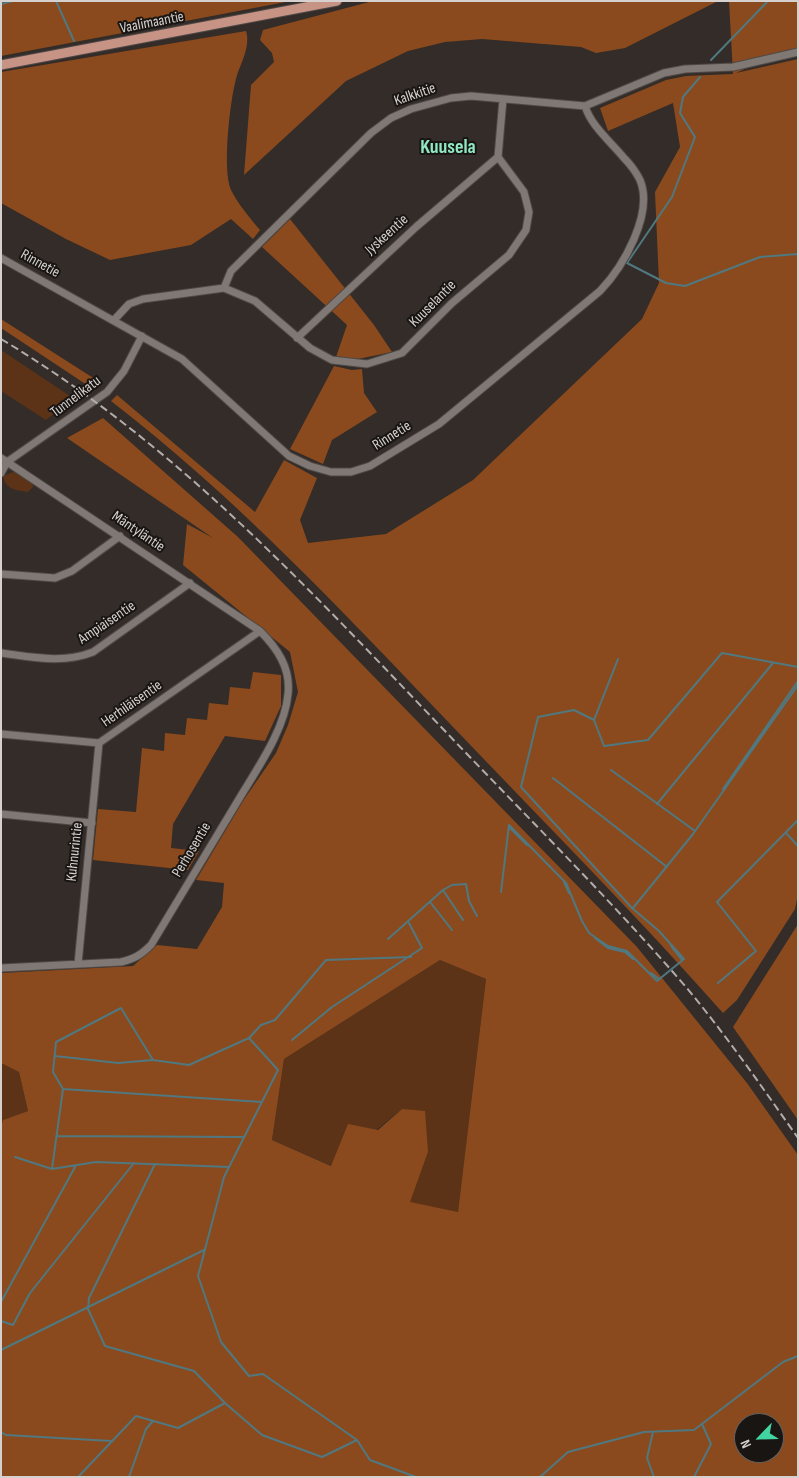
<!DOCTYPE html>
<html>
<head>
<meta charset="utf-8">
<style>
  body { margin:0 }
  #map { position:relative; width:799px; height:1478px; overflow:hidden; background:#332c28; font-family:"Sofia Sans Condensed",sans-serif }
  canvas { display:block }
  .frame { position:absolute; inset:0; border:2px solid #d6d1cf; pointer-events:none }
  .north { position:absolute; left:734px; top:1413px; width:50px; height:50px; box-sizing:border-box; background:#181513; border:1px solid #64605e; border-radius:50%; rotate:246deg; font-size:14px; font-weight:700; line-height:20px; text-align:center; color:#d6d1cf }
  .north::after { content:''; display:block; margin:auto; width:18px; height:22px; background:#41d4a1; clip-path:polygon(50% 0,100% 100%,50% 72%,0 100%) }
</style>
</head>
<body>
<div id="map">
<canvas width="799" height="1478"></canvas>
<div class="frame"></div>
<div class="north">N</div>
</div>
<script>
const ctx = document.querySelector('canvas').getContext('2d');
ctx.lineJoin = 'round';
function fillPath(path, color) { ctx.fillStyle = color; ctx.fill(path, 'evenodd'); }
function trace(path, color, width, dash) { ctx.strokeStyle = color; ctx.lineWidth = width; ctx.lineCap = dash ? 'butt' : 'round'; ctx.setLineDash(dash || []); ctx.stroke(path); }
function drawText(font, color, halo, rows, align = 'center') {
  ctx.font = font + ' "Sofia Sans Condensed",sans-serif'; ctx.lineWidth = 4; ctx.setLineDash([]); ctx.textBaseline = 'middle'; ctx.strokeStyle = halo; ctx.fillStyle = color; for (const [text, x, y, turn = 0] of rows) {
    ctx.save(); ctx.translate(x, y); ctx.rotate((+turn || 0) * Math.PI / 180); ctx.textAlign = isNaN(turn) ? turn : align; if (halo) ctx.strokeText(text, 0, 0); ctx.fillText(text, 0, 0); ctx.restore();
  }
}
const green = new Path2D(`
  M1 350 73 398 46 420 1 391Z
  M16 471 32 482 33 487 28 492C16 490 6 490 3 476Z
  M440 960 486 979 458 1212 409 1203 428 1152 402 1109 332 1166 272 1140 284 1059Z
  M1 1063 19 1072 28 1111 3 1120 1 1126Z`);
const forest = new Path2D(`
  M1 1H291L1 56Z
  M373 1H718L625 48 596 53 581 47 482 39 445 42 408 51 346 81 244 175 251 85 274 62 272 53 260 40 263 30Z
  M729 1H798V49L769 58 736 73 798 59V895L795 909 737 1000 723 1013C636 915 544 822 454 728 345 614 237 498 111 401L117 395 255 512 284 460 317 478 300 520 308 543 386 534 473 480 642 319 659 283 655 192 680 147 673 103 608 131 600 108 666 80 686 76 733 74Z
  M246 31C251 47 240 64 236 79 230 101 222 169 231 190 238 204 250 218 260 230L253 239 231 219 191 245 110 260 66 239 1 203V72Z
  M290 219 374 325 392 352 358 359 336 357 347 325 262 247Z
  M1 319 98 381 90 387 1 328Z
  M334 366 352 370 362 369 364 393 377 412 332 440 323 464 290 449Z
  M103 418 238 537 637 947 747 1083 798 1155V1477H1V1126L3 1120 28 1111 19 1072 1 1063V973L133 966 157 945 197 949 222 907 224 883 196 880 243 801 276 753 288 725 298 692 290 652 183 565 187 524 213 538 67 438ZM440 960 486 979 458 1212 410 1202 428 1152 425 1111 402 1109 378 1130 348 1124 331 1166 272 1140 284 1059ZM744 1423H774V1453H744Z
  M253 672 281 675V706L265 741 225 736 173 824 171 848 199 851 188 870 93 860 98 809 136 812 142 748 164 751 165 733 185 735 187 718 207 720 209 703 228 705 230 687 250 689Z
  M798 924V1120L733 1027Z`);
const stream = new Path2D(`
  M56 1 74 41
  M1 4 13 1
  M711 60 768 1
  M700 77 683 97 680 113 695 137 672 197 627 263 666 283 685 286 760 257 798 254
  M618 659 594 720 604 746 648 740 722 653 798 667
  M611 770 695 831
  M553 778 667 867
  M723 789 798 681
  M657 804 773 663
  M509 827 527 845
  M786 833 798 846
  M564 882 569 893
  M443 890 463 920
  M501 892 509 825 566 883 582 921 589 933 608 946 627 951 657 981 684 959 659 931 632 908 521 787 538 717 574 710 594 720
  M430 902 452 930
  M633 908 693 834 798 685
  M595 938 608 948 625 952 633 959
  M388 939 443 890 452 885 466 884 469 901 477 916
  M671 946 682 960
  M651 973 659 979
  M718 983 756 951 717 902 798 820
  M249 1038 278 1070 224 1177 198 1276 221 1342 249 1376 263 1374 357 1440 370 1460 416 1477
  M292 1040 332 1007 422 948 409 923
  M55 1056 118 1063 153 1060 189 1065 249 1038 261 1025 275 1020 326 960 411 957
  M63 1089 262 1102
  M57 1136 244 1137
  M15 1157 52 1169 96 1162 229 1167
  M155 1164 89 1298 88 1309 105 1346 194 1371 225 1403 262 1435 322 1457 357 1440
  M52 1169 63 1089 53 1072 56 1042 121 1008 153 1060
  M1 1302 75 1167
  M1 1321 13 1325 30 1293 134 1163
  M1 1350 204 1250
  M1 1432 6 1435 111 1441
  M653 1432 647 1458 654 1477
  M78 1477 136 1416 178 1428 225 1403
  M129 1477 146 1429 153 1421
  M540 1477 568 1452 644 1432 694 1430 783 1362 798 1356
  M694 1477 711 1444 702 1424`);
const minor = new Path2D(`
  M1 258 182 359 289 456 310 466 331 472H351L370 466 439 424 600 291C623 267 654 214 640 180 636 172 630 164 624 158 611 142 591 126 585 106
  M224 288 255 301 310 348 332 360 367 364 402 353 452 303 509 255 526 230 529 212 524 192 498 157 503 99
  M114 320 129 304 143 299 224 288 231 271 371 133 391 118 411 109 451 98 471 96 585 106 664 73 685 69 733 67 798 52
  M297 338 416 227 498 157
  M1 458 260 631C277 648 291 668 288 694 285 731 254 773 236 804 208 851 179 898 151 945 141 955 134 959 121 962L1 968
  M1 473 7 462 107 392 124 371 142 336
  M1 574 55 578 72 571 120 536
  M1 653C32 657 63 664 93 652L190 583
  M1 734 99 743 260 631
  M1 814 92 823
  M78 964 99 743`);
const major = new Path2D(`
  M1 65 337 1`);
const rail = new Path2D(`
  M1 339C176 444 304 584 444 730 525 815 609 898 686 987 726 1035 762 1087 798 1138`);
const streetNames = [
  ["Vaalimaantie",152,23,-11],
  ["Kalkkitie",415,95,-19],
  ["Jyskeentie",387,235,-42],
  ["Rinnetie",40,264,29],
  ["Kuuselantie",433,304,-45],
  ["Tunnelikatu",76,397,-37],
  ["Rinnetie",392,436,-32],
  ["Mäntyläntie",138,532,34],
  ["Ampiaisentie",107,623,-34],
  ["Herhiläisentie",132,704,-35],
  ["Perhosentie",192,850,-59],
  ["Kuhnurintie",75,852,-84]
];
const districtNames = [
  ["Kuusela",448,148]
];
fillPath(green, '#5d3317');
fillPath(forest, '#8a4a1d');
trace(stream, '#507881', 2);
trace(minor, '#4f4946', 9);
trace(major, '#4f4946', 11);
trace(minor, '#807874', 7);
trace(major, '#c79385', 9);
trace(rail, '#b2adab', 2, [8, 4]);
drawText('15px', '#d6d1cf', '#181513', streetNames);
drawText('bold 20px', '#91e9c4', '#181513', districtNames);
</script>
</body>
</html>
